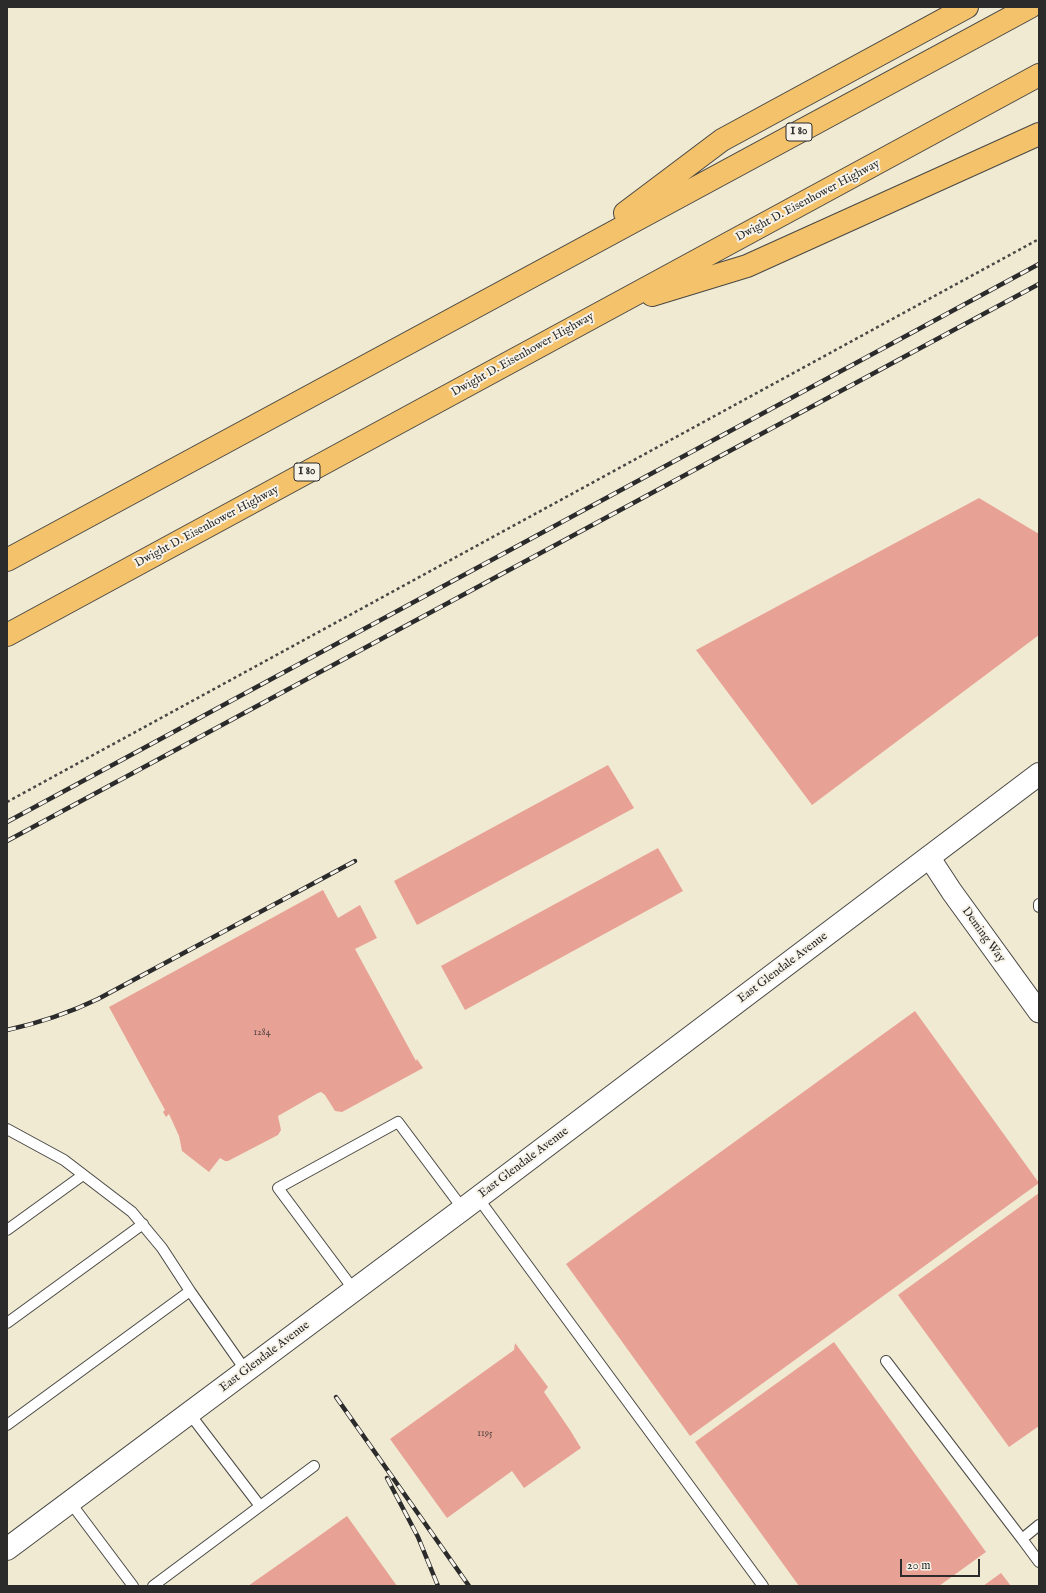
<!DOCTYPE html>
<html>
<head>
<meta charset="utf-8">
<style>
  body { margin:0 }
  #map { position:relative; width:1046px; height:1593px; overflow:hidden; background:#f0ead3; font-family:"IM FELL English",serif }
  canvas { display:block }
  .frame { position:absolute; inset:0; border:8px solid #2b2b2b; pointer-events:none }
  .scale { position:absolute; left:900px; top:1559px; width:80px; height:18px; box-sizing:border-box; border:2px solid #2b2b2b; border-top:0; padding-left:5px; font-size:12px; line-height:14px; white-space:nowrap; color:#2b2b2b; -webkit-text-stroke:3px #f7f3e8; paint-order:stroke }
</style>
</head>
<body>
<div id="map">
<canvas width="1046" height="1593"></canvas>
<div class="frame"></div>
<div class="scale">20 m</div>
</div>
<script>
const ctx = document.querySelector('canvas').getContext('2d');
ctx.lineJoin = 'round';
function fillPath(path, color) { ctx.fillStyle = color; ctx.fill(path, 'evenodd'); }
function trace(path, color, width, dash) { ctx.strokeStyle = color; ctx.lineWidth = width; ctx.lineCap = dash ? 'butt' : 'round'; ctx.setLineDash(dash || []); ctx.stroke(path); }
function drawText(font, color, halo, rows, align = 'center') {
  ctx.font = font + ' "IM FELL English",serif'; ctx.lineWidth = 4; ctx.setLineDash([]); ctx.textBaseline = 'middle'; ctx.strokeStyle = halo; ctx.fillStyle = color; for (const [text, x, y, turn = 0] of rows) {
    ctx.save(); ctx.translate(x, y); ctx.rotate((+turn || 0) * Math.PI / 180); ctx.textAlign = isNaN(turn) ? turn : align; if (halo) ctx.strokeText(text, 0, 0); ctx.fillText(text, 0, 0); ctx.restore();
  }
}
const building = new Path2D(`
  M979 498 1039 534V635L812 805 696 650Z
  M608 765 634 808 417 925 394 881Z
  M658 848 683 891 465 1010 441 966Z
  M323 890 338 918 360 905 377 938 355 949 416 1061 417 1059 423 1068 342 1112 335 1111 325 1095 321 1092 318 1093 278 1116 281 1130 278 1135 228 1161H225L220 1158 209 1172 182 1151 179 1136 169 1114 166 1117 163 1112 165 1110 109 1007Z
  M915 1011 1039 1183 690 1436 566 1264Z
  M1039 1193V1426L1009 1447 898 1295Z
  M834 1342 986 1552 939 1586H799L695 1442Z
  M515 1343 548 1387 544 1392 570 1430 581 1448 524 1488 512 1471 447 1518 390 1439 514 1350Z
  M347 1516 397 1586H248L305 1546Z
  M1001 1573 1011 1586H983Z`);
const path = new Path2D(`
  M7 802 1039 239`);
const service = new Path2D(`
  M1039 904V907
  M7 1129 64 1160 132 1212 162 1248 190 1291 7 1425
  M478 1198 763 1586
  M7 1230 83 1175
  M354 1290 278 1188 398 1122 463 1209
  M190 1291 246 1371
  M7 1323 143 1224
  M886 1361 1022 1539 1039 1525
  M189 1413 260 1506
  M70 1502 133 1586
  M1022 1539 1039 1562
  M153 1586 314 1466`);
const minor = new Path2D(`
  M929 857 952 892 1039 1012`);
const tertiary = new Path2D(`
  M7 1549 463 1209 1039 774`);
const motorway = new Path2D(`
  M625 213 722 140 967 7
  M652 295 747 266 1039 134
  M7 560 1030 7
  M7 635 1039 75`);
const rail = new Path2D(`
  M7 822 1039 264
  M7 841 1039 284
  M7 1030C39 1023 69 1013 98 999L355 861
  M336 1397 469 1586
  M387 1478 418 1537 438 1586`);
const numberNames = [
  ["1284",262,1033],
  ["1195",485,1434]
];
const shields = [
  [799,132,26],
  [307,472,26]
];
const shieldNames = [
  ["I 80",799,132],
  ["I 80",307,472]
];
const streetNames = [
  ["Dwight D. Eisenhower Highway",808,201,-28],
  ["Dwight D. Eisenhower Highway",523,355,-29],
  ["Dwight D. Eisenhower Highway",207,527,-28],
  ["Deming Way",983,935,54],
  ["East Glendale Avenue",783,968,-37],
  ["East Glendale Avenue",524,1163,-37],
  ["East Glendale Avenue",265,1357,-37]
];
fillPath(building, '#e8a295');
trace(service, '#494844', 12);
trace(minor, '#494844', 23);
trace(tertiary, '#494844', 24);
trace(motorway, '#494844', 24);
trace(path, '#494844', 2.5, [3, 3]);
trace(service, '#fff', 10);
trace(minor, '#fff', 21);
trace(tertiary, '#fff', 22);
trace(motorway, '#f3c26a', 22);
trace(rail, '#2b2b2b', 4.5);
trace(rail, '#f7f3e8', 3, [9]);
drawText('10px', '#5a4946', null, numberNames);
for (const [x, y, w] of shields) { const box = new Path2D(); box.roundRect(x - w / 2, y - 9, w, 18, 3); ctx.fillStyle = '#f7f3e8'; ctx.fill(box); trace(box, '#2b2b2b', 1); }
drawText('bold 11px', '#2b2b2b', null, shieldNames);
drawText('12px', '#2b2b2b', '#f7f3e8', streetNames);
</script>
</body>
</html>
